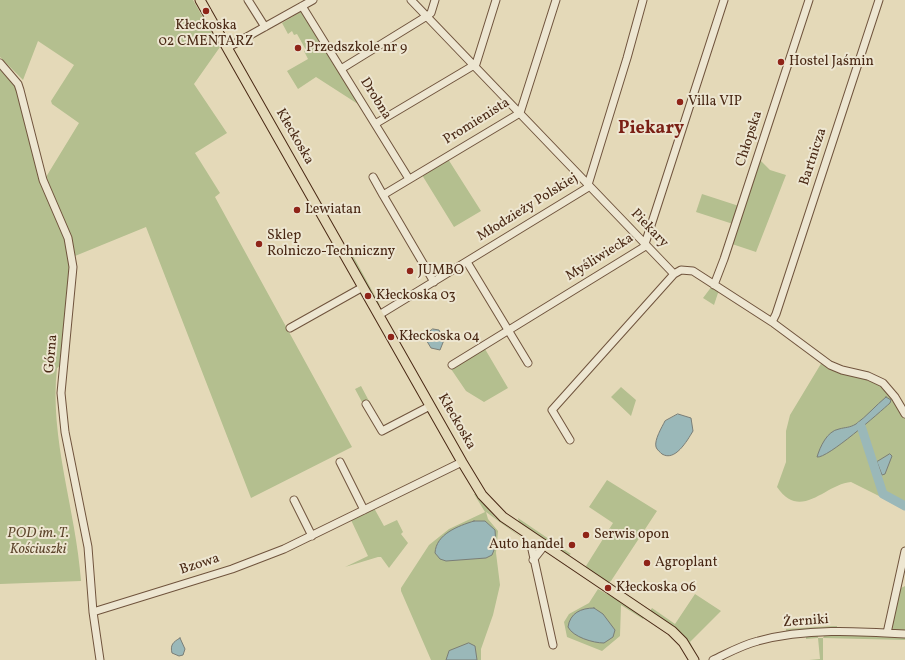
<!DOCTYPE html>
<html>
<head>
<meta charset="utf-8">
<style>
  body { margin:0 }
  canvas { display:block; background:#e4d9b8 }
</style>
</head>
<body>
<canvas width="905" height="660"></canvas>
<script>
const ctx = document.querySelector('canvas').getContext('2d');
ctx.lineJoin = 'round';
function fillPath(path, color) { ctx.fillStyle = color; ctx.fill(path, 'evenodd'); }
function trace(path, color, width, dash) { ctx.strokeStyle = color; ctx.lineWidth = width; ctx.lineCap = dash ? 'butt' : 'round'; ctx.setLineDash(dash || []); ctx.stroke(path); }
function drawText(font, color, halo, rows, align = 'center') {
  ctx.font = font + ' Vollkorn,serif'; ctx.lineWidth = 4; ctx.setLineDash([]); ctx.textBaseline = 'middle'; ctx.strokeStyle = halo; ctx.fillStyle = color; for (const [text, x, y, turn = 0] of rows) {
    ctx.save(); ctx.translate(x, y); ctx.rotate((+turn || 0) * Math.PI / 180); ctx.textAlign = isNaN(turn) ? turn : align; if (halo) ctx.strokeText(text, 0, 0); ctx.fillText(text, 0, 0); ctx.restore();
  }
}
const green = new Path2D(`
  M0 0H193L220 47 194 84 227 133 195 153 220 193 215 197 352 447 251 498 146 227 75 256 71 237 46 177 79 123 52 104 51 101 74 65 38 41 23 80 0 57Z
  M302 11 361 106 316 77 298 89 287 71 308 59 304 51 306 50 297 34 294 35 292 31 288 34 282 23Z
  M0 66 17 87 65 239 70 264 60 366 57 368C49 438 76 510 81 581L0 584Z
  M448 159 481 211 454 227 422 175Z
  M760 160 770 170 786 175 756 252 732 244Z
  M702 194 739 206 733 224 696 212Z
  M351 252 380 305 377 304 372 295 373 294 370 291 349 254Z
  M712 286 719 290 714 305 703 298Z
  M485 349 508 388 484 402 466 391 451 369Z
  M822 362 881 384 895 400 905 418V509L851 482C825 484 801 522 777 487L786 462V431L790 415Z
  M361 386 369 401 363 404 355 389Z
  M621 387 636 400 631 416 611 397Z
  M607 480 657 511 611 581 608 583 587 569 586 566 613 523 589 507Z
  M474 494H476L495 517 526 541 486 512 488 519 498 531 496 553 500 585 493 615 481 649V660H431L401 591V588L429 545 449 529 485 512Z
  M374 508 384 526 397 520 403 532 401 534 408 543 389 568 381 557H378L345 567 368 556 351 520Z
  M518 518 571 554 567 556 559 552 560 549 557 547 555 549 519 522Z
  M905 586V630H892L891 628 899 589Z
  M598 589 616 599 644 617 643 619 621 605 620 636 602 651 567 637 564 622 569 614 589 603Z
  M695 594 721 611 690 642 697 656 680 633 650 611 652 608 675 624Z
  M833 626H837V629L786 631V629Z
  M885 635 905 637V640L823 638V660H809L820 659 818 638 806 639V636H818V638H823L824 636Z`);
const water = new Path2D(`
  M433 329 439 330 444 340 440 350 431 348 425 338V335Z
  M886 397 891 400 890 403C880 412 827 459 817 457 820 447 827 431 839 429 846 427 849 428 856 424 867 416 875 406 886 397Z
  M678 414 691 418 693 431C687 441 675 462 662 454 660 452 657 450 656 447 654 440 662 427 665 421Z
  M890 454 892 456 885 474 882 475 877 462Z
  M474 521H485L495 530 496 545 492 555 486 558 446 561 440 559 435 553C436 534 458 526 474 521Z
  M594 608 603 614 615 630 613 637 604 643C593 643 573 637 568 627 570 613 581 608 594 608Z
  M180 638 185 649 183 655 179 656 172 653C170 645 173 642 180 638Z
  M469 643 475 646 477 660H446L449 651Z`);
const river = new Path2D(`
  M861 426 883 494 905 506`);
const minor = new Path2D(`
  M248 0 265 27
  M411 0 674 274
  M302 6 409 179
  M227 48 313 0
  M0 63 18 84 20 90 43 180 68 238 73 267 61 393 65 432 88 547 93 612 100 660
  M341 69 427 16 431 13 435 0
  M375 124 476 64 496 0
  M373 177 383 195
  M467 262 528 363
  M434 282 383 195 520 113 556 0
  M714 285 724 259 809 0
  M379 315 587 188 627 58 643 0
  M772 322 776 314 879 0
  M290 328 363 287
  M452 365 644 247 724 0
  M366 404 382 431 430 406
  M570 440 552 410 674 274 681 270 693 271 772 322 830 365 842 370 868 376 883 383 895 397 905 414
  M340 462 364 510
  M294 500 312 536
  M529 536 553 645
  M533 560 544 546
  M93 612 232 569 284 549 462 462
  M887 633 905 551
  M713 660C728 653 742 645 758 641 805 628 857 631 905 634`);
const major = new Path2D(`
  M200 0 462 462 482 495 503 517 672 631 683 642 694 660`);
const markers = [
  [206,11,4,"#8f2418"],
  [298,48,4,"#8f2418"],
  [781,62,4,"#8f2418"],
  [680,102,4,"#8f2418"],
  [297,210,4,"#8f2418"],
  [259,244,4,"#8f2418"],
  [410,271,4,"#8f2418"],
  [368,296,4,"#8f2418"],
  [391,337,4,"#8f2418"],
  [586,535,4,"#8f2418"],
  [572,545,4,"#8f2418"],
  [647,563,4,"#8f2418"],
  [608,588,4,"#8f2418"]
];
const poiNames = [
  ["Kłeckoska",206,26,"center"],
  ["02 CMENTARZ",206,42,"center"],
  ["Przedszkole nr 9",306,48],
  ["Hostel Jaśmin",789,62],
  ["Villa VIP",688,102],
  ["Lewiatan",305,210],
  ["Sklep",267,236],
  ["Rolniczo-Techniczny",267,252],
  ["JUMBO",418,271],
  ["Kłeckoska 03",376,296],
  ["Kłeckoska 04",399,337],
  ["Serwis opon",594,535],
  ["Auto handel",564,545,"right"],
  ["Agroplant",655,563],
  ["Kłeckoska 06",616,588]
];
const streetNames = [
  ["Drobna",375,99,58],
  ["Promienista",477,122,-32],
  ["Kłeckoska",294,137,60],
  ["Chłopska",750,139,-72],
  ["Bartnicza",814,157,-72],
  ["Młodzieży Polskiej",528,208,-32],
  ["Piekary",649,229,46],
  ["Myśliwiecka",600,258,-32],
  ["Górna",52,354,-85],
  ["Kłeckoska",456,422,60],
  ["Bzowa",200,565,-18],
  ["Żerniki",806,622,-4]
];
const parkNames = [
  ["POD im. T.",38,534],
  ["Kościuszki",38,550]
];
const districtNames = [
  ["Piekary",651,130]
];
fillPath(green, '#b4bf8f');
fillPath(water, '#9ab8b9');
trace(water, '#7a7e77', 1);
trace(river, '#9ab8b9', 9);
trace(minor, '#70543d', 9);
trace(major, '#492814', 11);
trace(minor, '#ede6d1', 7);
trace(major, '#e4d9b8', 9);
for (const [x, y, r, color] of markers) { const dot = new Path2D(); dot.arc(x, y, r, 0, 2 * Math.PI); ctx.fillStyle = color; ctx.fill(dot); trace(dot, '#ede6d1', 1.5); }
drawText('14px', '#492814', '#ede6d1', poiNames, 'left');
drawText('14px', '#492814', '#ede6d1', streetNames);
drawText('italic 14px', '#5e462d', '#ede6d1', parkNames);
drawText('bold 18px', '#7a1f14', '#ede6d1', districtNames);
</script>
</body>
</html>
